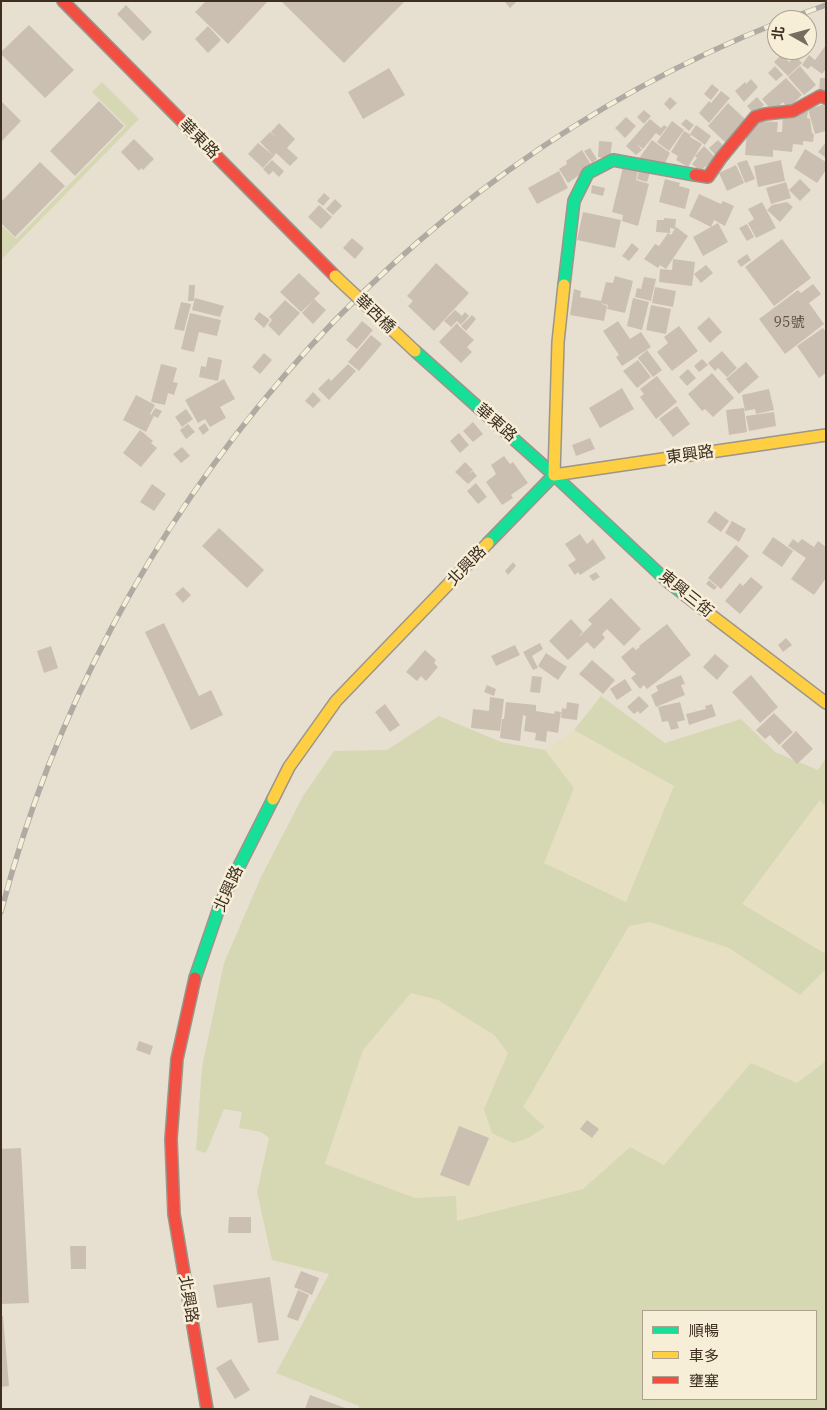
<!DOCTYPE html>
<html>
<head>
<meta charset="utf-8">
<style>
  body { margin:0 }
  #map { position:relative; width:827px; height:1410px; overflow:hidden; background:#e7e0d1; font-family:"IBM Plex Serif","Noto Sans TC",serif }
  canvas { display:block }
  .frame { position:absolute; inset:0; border:2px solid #3d2e20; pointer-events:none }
  .legend { position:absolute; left:642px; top:1310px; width:175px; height:90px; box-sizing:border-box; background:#f7eed8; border:1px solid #ada18e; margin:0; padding:6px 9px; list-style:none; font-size:15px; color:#3d2e20 }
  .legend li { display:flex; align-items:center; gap:10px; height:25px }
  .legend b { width:25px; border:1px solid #ada18e }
  .north { position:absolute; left:767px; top:10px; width:50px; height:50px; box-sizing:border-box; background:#f7eed8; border:1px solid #ada18e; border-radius:50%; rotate:277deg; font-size:14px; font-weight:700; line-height:20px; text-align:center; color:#3d2e20 }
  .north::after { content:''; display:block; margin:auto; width:18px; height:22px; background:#786c5e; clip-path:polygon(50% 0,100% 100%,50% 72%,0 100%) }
</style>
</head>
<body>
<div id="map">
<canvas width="827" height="1410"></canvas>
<div class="frame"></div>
<ul class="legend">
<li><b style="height:6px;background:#16e098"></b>順暢</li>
<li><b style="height:6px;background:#ffcf43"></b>車多</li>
<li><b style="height:6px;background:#f24e42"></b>壅塞</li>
</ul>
<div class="north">北</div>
</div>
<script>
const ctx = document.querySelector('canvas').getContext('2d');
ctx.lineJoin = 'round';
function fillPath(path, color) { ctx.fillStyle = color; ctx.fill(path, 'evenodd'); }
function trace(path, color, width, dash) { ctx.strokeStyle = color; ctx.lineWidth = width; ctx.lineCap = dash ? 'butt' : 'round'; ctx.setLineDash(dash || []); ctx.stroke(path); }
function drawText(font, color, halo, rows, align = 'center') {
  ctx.font = font + ' "IBM Plex Serif","Noto Sans TC",serif'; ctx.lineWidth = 5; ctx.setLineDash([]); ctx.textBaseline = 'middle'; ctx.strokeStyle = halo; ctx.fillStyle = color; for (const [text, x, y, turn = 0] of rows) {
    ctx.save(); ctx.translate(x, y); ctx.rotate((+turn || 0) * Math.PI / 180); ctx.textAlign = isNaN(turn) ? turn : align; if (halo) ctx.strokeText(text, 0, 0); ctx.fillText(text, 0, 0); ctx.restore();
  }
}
const farmland = new Path2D(`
  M574 730 675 786 626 902 543 863 574 789 545 750Z
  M820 800 826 807V954L742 905Z
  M649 922 729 948 800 995 826 969V1061L797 1083 751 1063 664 1165 630 1147 583 1189 457 1221 455 1196 415 1198 325 1165 363 1050 411 993 438 1000 494 1035 508 1053 484 1109 545 1127 523 1107 629 926Z`);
const green = new Path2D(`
  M102 82 139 119 1 260V225L16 239 126 126 92 92Z
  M601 696 665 743 741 719 775 752 818 770 826 758V807L820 800 742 904 826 954V969L800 995 729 948 650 922 629 926 523 1107 545 1127 528 1138 513 1143 492 1133 484 1109 508 1053 494 1035 438 1000 411 993 363 1050 325 1164 415 1198 456 1196 457 1221 583 1189 630 1147 664 1165 751 1063 797 1083 826 1061V1409H359V1406L276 1373 329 1274 272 1260 257 1192 269 1138 261 1132 239 1128 242 1112 224 1109 206 1153 196 1150 202 1067 224 963 261 877 303 796 334 751 387 750 439 716 501 742 545 750 574 788 544 863 626 902 674 786 574 730ZM643 1311H816V1399H643Z`);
const building = new Path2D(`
  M206 1H268L228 44 195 12Z
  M281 1H405L344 63Z
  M504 1H517L510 8Z
  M126 5 152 32 143 41 117 14Z
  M29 25 74 70 45 98 1 54V52Z
  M208 26 221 40 208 53 195 39Z
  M826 45V69L822 74 811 66 808 69 802 65 809 55 815 60Z
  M782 54 789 62 796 56 802 63 788 76 774 62Z
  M775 66 783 75 776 81 768 73Z
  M800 66 816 85 804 95 788 77Z
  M389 68 405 95 363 119 348 92Z
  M786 78 802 95 788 108 783 102 773 112 762 99Z
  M820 78H826V93H819Z
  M751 79 758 87 744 102 735 91 745 82 746 84Z
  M712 84 719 90 711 100 704 94Z
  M721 91 730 98 709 123 699 113 709 101 711 103Z
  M670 97 677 103 670 110 664 104Z
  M757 97 764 105 754 114 747 106Z
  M1 101 21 121 1 142Z
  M99 101 124 126 75 176 50 151Z
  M728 103 746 120 726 143 708 126Z
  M826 104V131L815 134 808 109Z
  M644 110 651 116 644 124 637 117Z
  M808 111 807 118 810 119 812 133 814 134 813 142 803 141V145L793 144 792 152 773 150V157L745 155 747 131 758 121 778 122 777 132H782L783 116Z
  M626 117 636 126 625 138 615 128Z
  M650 119 661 128 664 125 667 127 660 136 656 133 643 149 637 144 642 150 636 155 626 146Z
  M686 119 694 125 689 131 681 124Z
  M672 121 684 130 669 151 657 142Z
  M279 123 295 139 287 148 298 158 290 166 276 153 274 156 260 142 270 132 277 138 271 132Z
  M696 125 711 136 705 145 690 134Z
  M684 131 691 135 690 137 702 144 688 167 676 160 678 156 671 152Z
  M134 139 154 159 143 170 141 168 139 171 121 152Z
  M652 140 670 153 664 165 638 160Z
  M718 140 727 150 718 158 709 148Z
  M599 141 612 142 610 159 598 157Z
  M826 142V158L818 152Z
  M258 143 274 156 263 168 248 154Z
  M704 146 716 158 700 171 692 164 697 158 695 156Z
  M590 148 597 159 592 163 584 151Z
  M805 149 826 162V170L817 183 794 168Z
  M582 150 592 166 568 183 559 169 567 164 566 161Z
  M272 160 284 171 279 177 273 171 269 175 263 169Z
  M747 160 755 179 745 183 737 163Z
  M781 160 785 181 758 187 754 166Z
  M40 162 65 186 15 237 1 223V202Z
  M736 165 744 183 727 191 719 173Z
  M623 167 638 170 636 180 649 184 638 226 622 221 623 215 612 212Z
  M559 171 568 188 537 204 528 188Z
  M639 171 650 173 647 182 637 179Z
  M665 179 680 183 679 186 690 189 685 209 659 202Z
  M800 179 811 190 800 201 789 190Z
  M786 182 791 198 771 204 766 188Z
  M592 185 605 188 603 196 591 193Z
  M324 193 330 198 323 206 317 201Z
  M699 194 721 204 723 201 734 206 725 226 714 220 711 227 689 216Z
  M335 199 342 206 333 215 326 209Z
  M762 202 776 228 756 238 748 223 754 219 748 209Z
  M787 202 793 207 780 222 767 210 772 205Z
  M319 205 332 217 321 229 308 217Z
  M583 212 621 220 615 248 577 240Z
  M664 218 676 219 675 229 670 228V233L656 232 657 220H664Z
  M718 223 728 242 703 256 693 237Z
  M747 224 754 237 747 241 739 228Z
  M676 227 688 236 666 269 660 265 658 268 644 259 655 244 659 246 668 233 671 235Z
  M352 238 364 248 355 259 343 248Z
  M782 239 811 278 774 306 745 267Z
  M632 243 639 249 629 261 622 256Z
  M747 254 751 260 741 267 737 261Z
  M673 259 695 262 692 286 659 282 660 269 672 270Z
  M436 263 469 293 434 331 408 306 413 301 407 296Z
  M706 265 713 273 701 283 694 274Z
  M299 273 320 293 314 299 326 310 313 324 302 313 313 301 301 312 280 292Z
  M615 276 633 281 625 313 607 309 608 305 600 303 607 306 604 321 570 315 574 289 581 291 580 297 601 301 606 282 613 283Z
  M644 277 656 279 651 301 635 297 637 288 641 289Z
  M813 284 821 294 809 303 824 324 785 354 759 319 798 290 801 293Z
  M189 285H195L194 301H188Z
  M655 287 676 291 673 307 652 303Z
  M195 298 224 306 220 317 192 310Z
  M633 298 649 302 642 330 627 326Z
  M285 300 300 313 279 336 268 325 272 320 269 317Z
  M181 302 191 304 184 331 174 329Z
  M651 305 671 309 666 334 646 330Z
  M455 310 462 316 465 312 469 316 461 325 457 321 451 327 444 321Z
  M259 312 270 320 264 328 254 319Z
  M190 313 221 320 217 336 199 332 194 352 181 349Z
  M472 315 476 319 466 331 461 326Z
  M709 317 722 332 710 343 697 328Z
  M362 321 373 330 357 349 346 340Z
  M618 321 630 339 641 332 651 347 622 366 616 357 619 355 603 331Z
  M457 323 460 327 459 328 460 327 474 340 467 347 472 352 461 363 439 342Z
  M679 326 698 351 672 371 657 352 668 343 664 337Z
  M823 328 826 332V373L819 378 797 346Z
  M371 335 382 344 359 371 348 362Z
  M647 350 662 370 653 377 638 358Z
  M722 351 737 368 727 377 718 368 715 371 708 363Z
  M264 353 272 360 260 374 252 367Z
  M208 357 222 360 218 381 199 377 201 366 206 367Z
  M702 359 708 365 699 372 694 366Z
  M638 360 651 377 637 388 623 371Z
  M746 362 759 377 739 394 726 379Z
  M161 364 177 368 173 382 178 383 174 395 168 393 165 405 151 402Z
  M348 364 356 371 329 400 318 389 329 378 331 381Z
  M688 369 696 378 687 386 679 377Z
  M712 373 734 398 713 417 705 409 702 411 688 394Z
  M657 376 677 402 656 419 640 397 644 394 640 389Z
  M224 379 235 399 220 407 226 418 210 427 205 419 198 423 185 400Z
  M622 388 634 409 600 428 589 408Z
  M769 389 774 410 756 414 755 409 745 411 742 395Z
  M313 392 321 400 313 408 305 401Z
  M136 395 155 405 150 414 151 415 155 408 162 411 158 418 154 416 146 432 123 420Z
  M677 406 690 424 673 437 659 419Z
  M744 408 747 432 729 435 726 410Z
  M186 409 193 419 182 427 175 417Z
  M774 412 776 426 749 431 746 416Z
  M473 422 483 434 473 442 463 431Z
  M205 423 209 430 203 435 198 428Z
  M188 424 195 432 186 439 180 430Z
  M140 430 153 441 151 443 157 448 141 467 123 453Z
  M459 433 469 445 460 453 450 441Z
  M590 438 595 449 576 456 572 445Z
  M182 447 190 456 181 463 173 454Z
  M504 456 510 464 513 462 528 483 511 495 513 498 502 505 486 482 496 474 491 465Z
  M465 462 473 470 467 475 473 471 477 476 468 484 455 472Z
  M476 483 487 497 478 504 467 491Z
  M152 484 166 494 154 511 140 502Z
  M715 511 729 521 721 532 707 522Z
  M732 521 746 529 739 542 725 533Z
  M219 528 264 570 247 588 202 546Z
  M580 534 587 544 593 539 606 558 580 575 578 572 575 575 568 565 576 560 565 544Z
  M773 537 793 551 782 567 762 553Z
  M793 539 798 543 802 539 814 547 818 541 826 547V578L814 595 791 579 806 558 788 546Z
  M736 545 749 556 721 589 708 578Z
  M513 562 516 566 508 575 505 571Z
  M596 572 600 577 593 581 589 576Z
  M751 577 763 587 740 614 725 601 740 583 743 586Z
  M709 580 717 587 714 590 706 584Z
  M183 587 191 595 183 603 175 594Z
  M611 598 641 629 624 646 607 629 602 634 605 638 594 649 587 642 568 660 549 641 571 619 583 632 580 635V636L592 624 588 620Z
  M164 623 199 696 211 690 223 715 191 730 145 632Z
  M667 624 691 655 647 689 644 685 640 689 631 678 636 674 633 671H632L621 657 633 647 636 650 640 647 639 646Z
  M786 638 792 645 783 652 778 645Z
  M540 643 543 649 532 656 538 668 533 670 523 652Z
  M515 645 520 655 496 666 491 656Z
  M51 646 58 668 44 673 37 651Z
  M425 650 436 660 434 663 438 667 426 681 421 676 417 681 406 672Z
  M546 653 567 667 558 680 538 666Z
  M715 654 729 666 717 680 703 667Z
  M592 660 615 680 603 694 579 674Z
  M681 675 685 684 681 685 685 695 656 707 651 695 658 691 656 686Z
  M751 675 778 707 760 723 732 692Z
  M532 676 542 677 540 693 530 692Z
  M625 679 632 690 617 700 610 689Z
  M487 685 496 689 494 696 484 692Z
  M639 696 649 706 640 714 638 711 634 714 627 707Z
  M490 697 504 699 500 731 471 728 473 709 489 711Z
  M506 702 536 705V711L554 714 555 711 561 712 558 733 547 731 546 742 535 740 536 733 524 731 526 716 523 715 520 741 500 738 502 719H504Z
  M567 702 579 704 577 720 561 718 562 708 566 709Z
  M680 702 685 720 677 722 679 728 671 730 668 721 662 722 658 707Z
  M385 704 400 725 390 732 375 712Z
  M712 704 716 716 689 725 686 714 706 709 705 706Z
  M774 713 793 732 779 745 770 735 765 739 756 730Z
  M796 731 813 749 797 764 781 746Z
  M139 1041 153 1046 150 1055 136 1050Z
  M587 1120 599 1129 592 1138 580 1129Z
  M459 1126 489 1138 469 1186 440 1175Z
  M21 1148 29 1303 1 1304V1149Z
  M229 1217H251V1233H228Z
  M70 1246H86V1269H71Z
  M301 1271 319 1278 312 1295 294 1287Z
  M270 1277 279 1340 258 1343 252 1303 217 1308 213 1285Z
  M298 1290 309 1295 298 1321 287 1317Z
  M1 1316H3L9 1386 1 1387Z
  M231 1359 250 1390 235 1399 216 1368Z
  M310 1395 348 1409H305Z`);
const fast = new Path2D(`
  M564 285 574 201 588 173 613 160 695 175
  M415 351 554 475 667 581 707 612
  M488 543 554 475
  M195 978 221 902 273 799`);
const slow = new Path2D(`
  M554 475 558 342 564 285
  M554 475 826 435
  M707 612 826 703
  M273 799 289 767 336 701 488 543`);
const jam = new Path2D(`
  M63 1 335 276
  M695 175 708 177 721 158 755 117 765 114 793 111 820 96 826 98
  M195 978 177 1059 171 1139 174 1214 207 1409`);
const rail = new Path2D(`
  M785 20 826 5
  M1 912C104 516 394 175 777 23`);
const slowBridge = new Path2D(`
  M335 276 415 351`);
const numberNames = [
  ["95號",789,323]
];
const streetNames = [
  ["華東路",199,139,45],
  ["華西橋",375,314,44],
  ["華東路",496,423,41],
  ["東興路",690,455,-8],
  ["北興路",467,566,-46],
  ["東興三街",686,594,39],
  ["北興路",229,889,-66],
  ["北興路",188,1299,80]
];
fillPath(farmland, '#e6dfc2');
fillPath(green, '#d6d7b3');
fillPath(building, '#cbbfb2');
trace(fast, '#9c958a', 14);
trace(slow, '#9c958a', 14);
trace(jam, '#9c958a', 14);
trace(fast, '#16e098', 11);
trace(slow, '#ffcf43', 11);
trace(jam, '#f24e42', 11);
trace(rail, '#afaaa2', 5.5);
trace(rail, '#f7eed8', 4, [11]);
trace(slowBridge, '#9c958a', 14, []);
trace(slowBridge, '#ffcf43', 11);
drawText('14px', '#605244', null, numberNames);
drawText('16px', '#3d2e20', '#f7eed8', streetNames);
</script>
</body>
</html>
